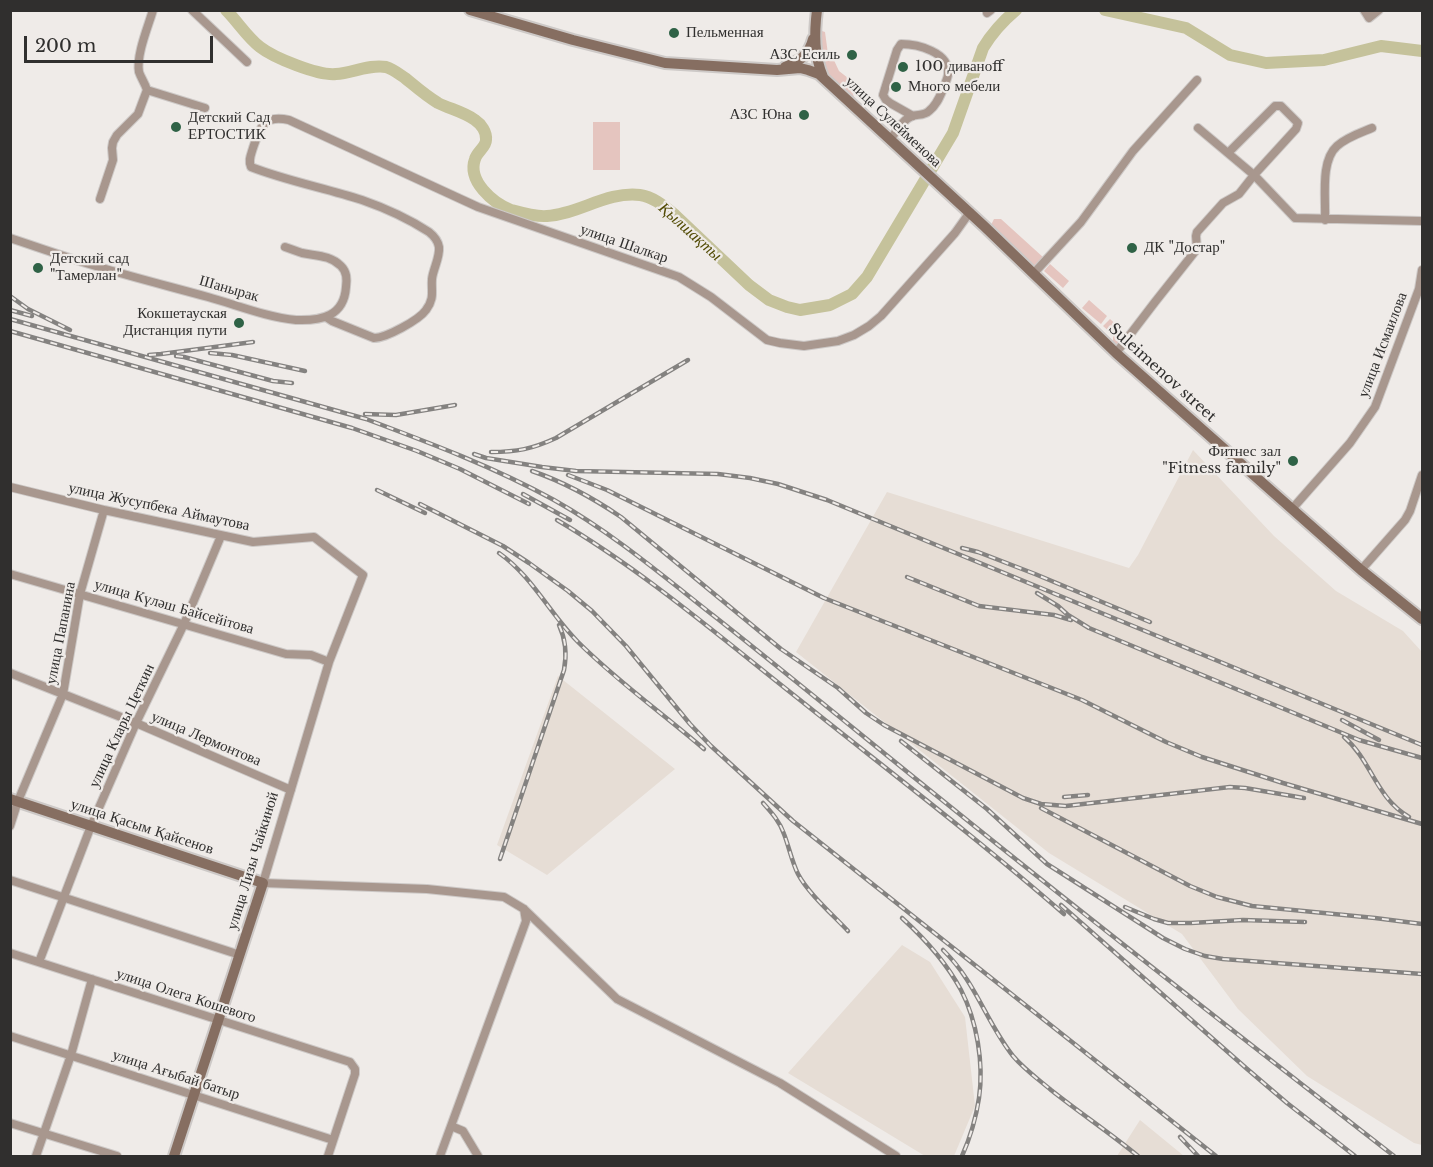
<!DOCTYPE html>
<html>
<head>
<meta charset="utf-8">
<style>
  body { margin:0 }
  #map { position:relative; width:1433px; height:1167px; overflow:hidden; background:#efebe8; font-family:"Libre Baskerville",serif }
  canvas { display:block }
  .frame { position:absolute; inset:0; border:12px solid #302f2e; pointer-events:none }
  .scale { position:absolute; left:24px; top:36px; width:189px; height:27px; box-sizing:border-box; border:3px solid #302f2e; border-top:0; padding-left:8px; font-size:18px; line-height:21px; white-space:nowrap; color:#302f2e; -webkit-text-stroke:4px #efebe8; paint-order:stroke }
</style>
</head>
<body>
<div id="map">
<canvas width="1433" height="1167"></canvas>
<div class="frame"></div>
<div class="scale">200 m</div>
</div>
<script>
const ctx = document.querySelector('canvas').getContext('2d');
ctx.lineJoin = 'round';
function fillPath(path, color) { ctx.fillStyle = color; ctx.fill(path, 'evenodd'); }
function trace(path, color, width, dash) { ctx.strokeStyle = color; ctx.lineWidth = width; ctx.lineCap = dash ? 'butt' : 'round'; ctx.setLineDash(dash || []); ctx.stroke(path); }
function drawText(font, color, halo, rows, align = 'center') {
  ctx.font = font + ' "Libre Baskerville",serif'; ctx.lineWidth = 4.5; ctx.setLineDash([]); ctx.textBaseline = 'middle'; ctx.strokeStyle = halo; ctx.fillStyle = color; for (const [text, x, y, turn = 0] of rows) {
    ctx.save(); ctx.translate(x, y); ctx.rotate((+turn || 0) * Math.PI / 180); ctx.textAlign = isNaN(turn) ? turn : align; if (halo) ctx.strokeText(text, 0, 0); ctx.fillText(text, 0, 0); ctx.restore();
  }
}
const built = new Path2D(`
  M1193 450 1274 536 1336 591 1403 631 1422 652V1145L1414 1143 1307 1076 1238 1009 1182 934 1049 853 796 652 887 492 1129 568 1138 555Z
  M558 676 675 769 547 875 497 845Z
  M902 945 930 962 965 1017 975 1106 954 1156H925L788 1073Z
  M1140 1120 1184 1156H1117Z`);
const green = new Path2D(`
  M819 30 825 32 828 54 832 56 839 71 848 78 854 97 853 99C825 73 821 70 819 30Z
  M593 122H620V170H593Z
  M994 219H1001L1044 258 1035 267 991 225Z
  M1050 264 1069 281 1063 288 1044 271Z
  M1089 300 1107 316 1101 324 1082 308Z
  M1110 319 1128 335 1117 347 1113 343V335L1103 326Z`);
const river = new Path2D(`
  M226 10C238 22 247 37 260 47 274 58 319 76 336 74 352 73 370 64 386 67 393 69 399 74 405 78 416 87 426 96 438 103 450 109 464 112 475 120 481 124 487 132 486 140 486 147 477 152 475 159 467 181 493 203 511 210 522 213 536 217 547 216 579 214 607 191 640 195 654 197 665 207 675 215L749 285 769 300 787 307 800 310 830 305 852 294 867 277 953 133 983 48C992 33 1003 21 1016 10
  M1105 10 1186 28 1230 55 1266 63 1324 60 1381 46 1422 51`);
const street = new Path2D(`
  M192 10 247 62
  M1364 10 1369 18 1379 10
  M987 13 991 10
  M147 90 205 108
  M1198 128 1254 175 1295 218 1422 221
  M890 140C896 132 902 120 912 116 918 114 924 116 929 111 937 105 940 96 944 87 945 83 948 78 948 74 950 52 917 44 901 44L897 50 883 95 886 100 890 103 913 116
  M100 199 113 160 112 148 113 142 117 135 138 114 147 90C145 83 141 78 139 72 136 55 148 27 153 10
  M1325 220C1326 198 1320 161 1337 146 1347 137 1360 133 1372 128
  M10 238C37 247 62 256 89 264 128 276 168 286 208 297 237 305 266 317 296 320 322 321 344 316 346 287 347 279 347 272 341 266 330 255 316 256 302 253 296 251 291 249 285 247
  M1034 273 1081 222 1133 151 1197 80
  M326 317 332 321 374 338C386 338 419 320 426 310 435 298 431 291 432 279 433 269 440 258 439 247 438 241 434 236 429 232 409 219 385 208 362 200 325 188 287 181 251 167 248 160 251 155 253 148 260 128 263 114 289 120L478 207 679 277 711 297 767 340 780 343 804 346 838 341 854 335 869 326 881 316 955 233 970 212
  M1116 353 1155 302 1197 249 1196 236 1197 232 1223 203 1239 194 1254 175 1296 129 1298 123 1281 106H1275L1228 153
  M10 487 104 510 253 542 314 537 363 575 329 662 263 883 427 889 504 897 524 909 617 999 780 1083 896 1156
  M1292 509 1350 443 1375 407 1419 289 1422 270
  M1361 570 1405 520 1410 511 1422 475
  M10 574 286 654 311 655 329 662
  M10 673 136 723 291 790
  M10 826 18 801 63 694 80 594 104 510
  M10 880 240 955
  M10 953 350 1062 355 1069V1074L328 1156
  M39 962 91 826 136 723 184 624 221 536
  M10 1036 333 1140
  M10 1123 117 1156
  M451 1126 463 1131 478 1156
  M36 1156 71 1055 92 979
  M440 1156 526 921 524 909`);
const secondary = new Path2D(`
  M470 10 573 40 665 63 777 70 800 68 808 70 819 74 984 226 1116 353 1292 509 1361 570 1422 619
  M817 10C814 34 814 55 823 77
  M785 67C800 61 809 55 813 39
  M10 799 263 883 174 1156`);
const rail = new Path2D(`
  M10 296 28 309 70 330
  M10 310 32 316
  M10 319 366 419C430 443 494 467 554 500 611 532 662 575 714 616 794 679 872 744 952 808 1098 926 1246 1041 1394 1156
  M10 331 352 428 417 451 460 469 529 504
  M210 353 232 355 305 371
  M149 355 161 354 253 342
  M176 356 184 357 273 381 292 383
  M365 414 396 415 455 405
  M491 452C517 452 532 449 556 438L688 360
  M474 454 486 458 542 467 576 471 718 474 750 478 778 484 827 500 1422 745
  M532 471C564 482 593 498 621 517L781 649 838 688 866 713 884 725 1023 798 1041 804 1066 806 1230 787 1245 788 1304 798
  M568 475 607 490 824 598 1082 700 1166 742 1202 757 1283 783 1422 824
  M377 490 425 513
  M523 494 570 520
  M420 504 503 546 529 563 568 591 592 611 626 646 690 724 711 746 793 821 1216 1156
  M557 520C642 570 718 635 795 696 885 768 977 838 1064 914
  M962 548 978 552 1035 574 1150 622
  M499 553C532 576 550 614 578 642 617 681 662 713 704 749
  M907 577 979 606 1054 615 1071 620
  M1037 593 1058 606 1068 615 1089 628 1359 740 1422 758
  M1342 720 1379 740
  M1344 737C1372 761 1375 797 1409 817
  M901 741 987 809 1047 864 1163 938 1185 949 1205 956 1223 959 1422 974
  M1064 797 1088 795
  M763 803C772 813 780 822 784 834 789 847 792 862 798 874 808 893 833 915 848 931
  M1041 808 1190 886 1217 897 1252 906 1375 918 1422 924
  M500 859 564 670C567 654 566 640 559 625
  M1061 905 1246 1068 1287 1103 1355 1156
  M1125 907 1154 919 1168 923H1191L1243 920 1305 922
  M902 918C925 939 946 962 961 990 977 1021 984 1064 979 1098 976 1118 970 1138 962 1156
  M943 950C976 982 986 1022 1013 1056 1024 1069 1038 1079 1051 1090 1080 1113 1110 1133 1138 1156
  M1180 1137 1198 1156`);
const markers = [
  [674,33,6,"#2f6246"],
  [852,55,6,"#2f6246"],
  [903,67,6,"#2f6246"],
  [896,87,6,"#2f6246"],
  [804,115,6,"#2f6246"],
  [176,127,6,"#2f6246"],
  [1132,248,6,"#2f6246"],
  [38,268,6,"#2f6246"],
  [239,323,6,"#2f6246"],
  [1293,461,6,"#2f6246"]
];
const poiNames = [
  ["Пельменная",686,33],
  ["АЗС Есиль",840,55,"right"],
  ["100 диваноff",915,67],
  ["Много мебели",908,87],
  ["АЗС Юна",792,115,"right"],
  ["Детский Сад",188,118],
  ["ЕРТОСТИК",188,135],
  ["ДК \"Достар\"",1144,248],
  ["Детский сад",50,259],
  ["\"Тамерлан\"",50,276],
  ["Кокшетауская",227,314,"right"],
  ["Дистанция пути",227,331,"right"],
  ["Фитнес зал",1281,452,"right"],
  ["\"Fitness family\"",1281,469,"right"]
];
const streetNames = [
  ["улица Сулейменова",893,122,43],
  ["улица Шалкар",624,244,19],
  ["Шанырак",229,289,16],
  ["улица Исмаилова",1383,345,-69],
  ["Suleimenov street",1162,373,42],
  ["улица Жусупбека Аймаутова",159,507,12],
  ["улица Күләш Байсейітова",174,607,16],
  ["улица Папанина",61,633,-79],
  ["улица Клары Цеткин",122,726,-65],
  ["улица Лермонтова",206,739,23],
  ["улица Қасым Қайсенов",142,827,18],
  ["улица Лизы Чайкиной",253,861,-73],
  ["улица Олега Кошевого",186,996,18],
  ["улица Ағыбай батыр",176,1075,18]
];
const waterNames = [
  ["Қылшақты",690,232,42]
];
fillPath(built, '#e6ddd5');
fillPath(green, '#e5c5bf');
trace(river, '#c5c29b', 12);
trace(street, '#cdc9c7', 10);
trace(secondary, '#cdc9c7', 14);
trace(street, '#a8978e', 8);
trace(secondary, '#866e61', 10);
trace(rail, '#848280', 4.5);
trace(rail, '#efebe8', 2, [7]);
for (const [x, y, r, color] of markers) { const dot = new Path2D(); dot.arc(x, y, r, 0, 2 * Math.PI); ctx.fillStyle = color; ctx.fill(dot); trace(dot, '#efebe8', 2); }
drawText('15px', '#302f2e', '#efebe8', poiNames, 'left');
drawText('15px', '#302f2e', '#efebe8', streetNames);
drawText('italic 16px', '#524b04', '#efebe8', waterNames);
</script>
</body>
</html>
